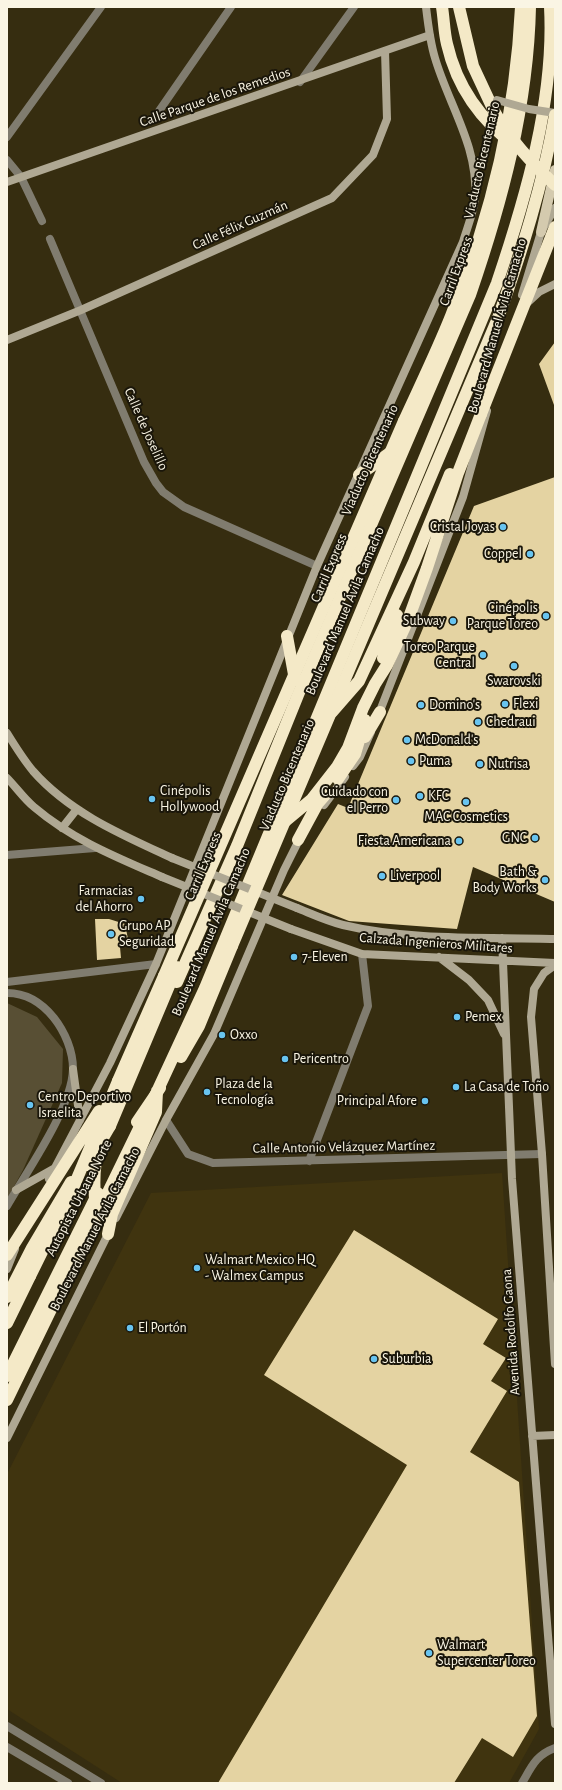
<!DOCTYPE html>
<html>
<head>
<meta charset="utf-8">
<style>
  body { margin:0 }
  #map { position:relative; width:562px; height:1790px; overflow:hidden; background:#362d10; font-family:"Alegreya Sans",sans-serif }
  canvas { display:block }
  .frame { position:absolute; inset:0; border:8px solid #faf5e4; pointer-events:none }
</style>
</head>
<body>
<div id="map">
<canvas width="562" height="1790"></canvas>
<div class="frame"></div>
</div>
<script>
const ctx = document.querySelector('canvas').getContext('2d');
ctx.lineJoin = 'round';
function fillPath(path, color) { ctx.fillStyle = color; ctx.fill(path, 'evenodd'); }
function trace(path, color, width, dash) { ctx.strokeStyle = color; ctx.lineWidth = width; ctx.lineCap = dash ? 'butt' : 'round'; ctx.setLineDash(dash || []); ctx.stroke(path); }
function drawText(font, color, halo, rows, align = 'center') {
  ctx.font = font + ' "Alegreya Sans",sans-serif'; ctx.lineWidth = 4; ctx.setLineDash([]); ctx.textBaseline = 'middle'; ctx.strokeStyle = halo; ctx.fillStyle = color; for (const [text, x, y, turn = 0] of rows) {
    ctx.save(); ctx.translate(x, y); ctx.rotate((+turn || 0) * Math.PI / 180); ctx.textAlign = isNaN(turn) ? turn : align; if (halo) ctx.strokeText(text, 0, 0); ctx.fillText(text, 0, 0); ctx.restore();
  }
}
const built = new Path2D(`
  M502 1173 539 1729 509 1783H122L7 1709V1474L151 1193Z`);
const green = new Path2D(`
  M7 1003 37 1017 63 1049 62 1083 23 1170 7 1199Z`);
const building = new Path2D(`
  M555 342V404L554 405 539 364Z
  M555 477V902L473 867 457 929 349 921 282 895 338 804 348 808 474 506Z
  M95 919H109L125 924 129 944 120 947 121 958 97 960Z
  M354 1230 498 1319 483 1344 506 1358 491 1381 507 1391 470 1452 519 1482 537 1716 513 1757 482 1738 454 1783H218L407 1465 264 1375Z`);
const street = new Path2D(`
  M300 82 354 7
  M159 111 231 7
  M7 137 101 7
  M7 160 21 177 42 221
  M50 239 144 462 156 483 163 492 184 507 317 566
  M7 855 95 848
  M7 982 156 964
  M7 993C26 993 42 1003 54 1018 65 1032 73 1051 73 1069 72 1108 27 1171 7 1206
  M166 1120 188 1154 213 1163 542 1154
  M309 1161 368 1006 362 954
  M7 1726 101 1783
  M7 1747 68 1783
  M522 1783C532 1766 536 1755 555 1748`);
const secondary = new Path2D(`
  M7 182 430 35
  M522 295 541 232 555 208
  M526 304 539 292 555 284
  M7 340 81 310 332 198 373 155 387 119 385 51
  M378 716 463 497 487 411
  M7 733C15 746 23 759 33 771 70 813 122 835 172 858
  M353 766 360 757 371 732
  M7 778C16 787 24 799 34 807 73 840 116 857 162 877
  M324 805 345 777
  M62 828 77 809
  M297 908C312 914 327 921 343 925 410 941 486 937 555 939
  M291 929 362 954 555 963
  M502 938 512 1179 555 1724
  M439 957 469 980 488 1000 504 1034
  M555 965 544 973 534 989 531 1017 542 1154 555 1364
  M73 1069 80 1120
  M49 1179 110 1063 156 964 317 566 463 242C467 228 474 212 475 197 479 148 448 103 435 58 430 42 428 24 426 7
  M16 1190 55 1168
  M116 1218 166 1120 214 1034 284 870 301 836
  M7 1269 15 1249
  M532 1436 555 1435
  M7 1438 110 1230`);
const primary = new Path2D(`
  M541 232 555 170`);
const highway = new Path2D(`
  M459 7 473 66 494 111
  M404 421C420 386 437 351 451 316 491 217 516 113 521 7
  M359 475 394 450
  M287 636 295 680
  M383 658 397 615
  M332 712 359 681 414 562 450 474
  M365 737 380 712
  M338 779 355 754 365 720
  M282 824 312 799 337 767 348 748 363 708 375 684 387 665 408 620 427 568 458 473 481 414
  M298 840 318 803 325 795
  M177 982 237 846 298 695 470 295C502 202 528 106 530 7
  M181 1057 199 1026 232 946
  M118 1081 164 976
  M155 1096 205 988 497 283C526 197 555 98 550 7
  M87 1165 110 1126
  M95 1199C94 1184 93 1165 99 1151
  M108 1234 112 1214 156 1112 157 1091
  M7 1297 32 1248 71 1182
  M7 1323 30 1276
  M7 1376 98 1193
  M7 1400 146 1114`);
const secondaryBridge = new Path2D(`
  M497 100 529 109 555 113
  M172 858 297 908
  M162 877 291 929`);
const highwayBridge = new Path2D(`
  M442 7C444 19 444 32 447 44 457 88 482 122 518 148
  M494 111C510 140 531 162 555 185
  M481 414 555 227
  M232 946 498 318C522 251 543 185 555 115
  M164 976 404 421
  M137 1122 160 1088
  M110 1126 177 967
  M7 1255 99 1111
  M30 1276 71 1193 118 1081`);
const markers = [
  [503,527,4,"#68c4f0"],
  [530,554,4,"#68c4f0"],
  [546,616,4,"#68c4f0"],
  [453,621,4,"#68c4f0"],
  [483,655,4,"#68c4f0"],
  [514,666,4,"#68c4f0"],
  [505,704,4,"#68c4f0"],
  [421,705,4,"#68c4f0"],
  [478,722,4,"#68c4f0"],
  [407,740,4,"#68c4f0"],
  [411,761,4,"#68c4f0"],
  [480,764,4,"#68c4f0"],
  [420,796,4,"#68c4f0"],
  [152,799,4,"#68c4f0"],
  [396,800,4,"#68c4f0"],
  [466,802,4,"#68c4f0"],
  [535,838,4,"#68c4f0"],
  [459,841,4,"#68c4f0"],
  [382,876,4,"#68c4f0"],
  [545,880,4,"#68c4f0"],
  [141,899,4,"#68c4f0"],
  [111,934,4,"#68c4f0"],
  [294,957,4,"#68c4f0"],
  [457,1017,4,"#68c4f0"],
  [222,1035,4,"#68c4f0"],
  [285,1059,4,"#68c4f0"],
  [456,1087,4,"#68c4f0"],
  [207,1092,4,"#68c4f0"],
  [425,1101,4,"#68c4f0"],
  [30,1105,4,"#68c4f0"],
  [197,1268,4,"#68c4f0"],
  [130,1328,4,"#68c4f0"],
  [374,1359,4,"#68c4f0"],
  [429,1653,4,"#68c4f0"]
];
const streetNames = [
  ["Calle Parque de los Remedios",215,97,-19],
  ["Viaducto Bicentenario",482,160,-77],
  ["Calle Félix Guzmán",240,225,-24],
  ["Carril Express",456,271,-70],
  ["Boulevard Manuel Ávila Camacho",497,326,-74],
  ["Calle de Joselillo",146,429,66],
  ["Viaducto Bicentenario",370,460,-66],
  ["Carril Express",329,568,-67],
  ["Boulevard Manuel Ávila Camacho",345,611,-67],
  ["Viaducto Bicentenario",287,775,-67],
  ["Carril Express",203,866,-67],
  ["Boulevard Manuel Ávila Camacho",211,932,-67],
  ["Calzada Ingenieros Militares",436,943,4],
  ["Calle Antonio Velázquez Martínez",344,1147,-1],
  ["Autopista Urbana Norte",79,1198,-63],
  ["Boulevard Manuel Ávila Camacho",95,1229,-63],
  ["Avenida Rodolfo Gaona",511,1332,-94]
];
const poiNames = [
  ["Cristal Joyas",495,527,"right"],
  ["Coppel",522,554,"right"],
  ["Cinépolis",538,608,"right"],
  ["Parque Toreo",538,624,"right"],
  ["Subway",445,621,"right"],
  ["Toreo Parque",475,647,"right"],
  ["Central",475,663,"right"],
  ["Swarovski",514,681,"center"],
  ["Flexi",513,704],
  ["Domino's",429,705],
  ["Chedraui",486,722],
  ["McDonald's",415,740],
  ["Puma",419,761],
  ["Nutrisa",488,764],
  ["Cinépolis",160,791],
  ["Hollywood",160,807],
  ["Cuidado con",388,792,"right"],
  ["el Perro",388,808,"right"],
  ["KFC",428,796],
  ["MAC Cosmetics",466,817,"center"],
  ["GNC",527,838,"right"],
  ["Fiesta Americana",451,841,"right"],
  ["Bath &",537,872,"right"],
  ["Body Works",537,888,"right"],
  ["Liverpool",390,876],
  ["Farmacias",133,891,"right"],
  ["del Ahorro",133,907,"right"],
  ["Grupo AP",119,926],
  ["Seguridad",119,942],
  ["7-Eleven",302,957],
  ["Pemex",465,1017],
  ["Oxxo",230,1035],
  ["Pericentro",293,1059],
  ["Plaza de la",215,1084],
  ["Tecnología",215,1100],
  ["La Casa de Toño",464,1087],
  ["Centro Deportivo",38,1097],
  ["Israelita",38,1113],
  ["Principal Afore",417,1101,"right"],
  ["Walmart Mexico HQ",205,1260],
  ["- Walmex Campus",205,1276],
  ["El Portón",138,1328],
  ["Suburbia",382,1359],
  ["Walmart",437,1645],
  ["Supercenter Toreo",437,1661]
];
fillPath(built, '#40340f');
fillPath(green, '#584f34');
fillPath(building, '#e4d3a2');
trace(street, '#807c6f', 8);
trace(secondary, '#afa893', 8);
trace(primary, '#d4caae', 10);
trace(highway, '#f4e9c7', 12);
trace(secondaryBridge, '#afa893', 8);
trace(highwayBridge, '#f4e9c7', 12);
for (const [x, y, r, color] of markers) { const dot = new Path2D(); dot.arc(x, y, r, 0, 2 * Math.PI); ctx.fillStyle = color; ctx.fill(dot); trace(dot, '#1a160a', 1.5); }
drawText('14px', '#faf5e4', '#1a160a', streetNames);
drawText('14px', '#faf5e4', '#1a160a', poiNames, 'left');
</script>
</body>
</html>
